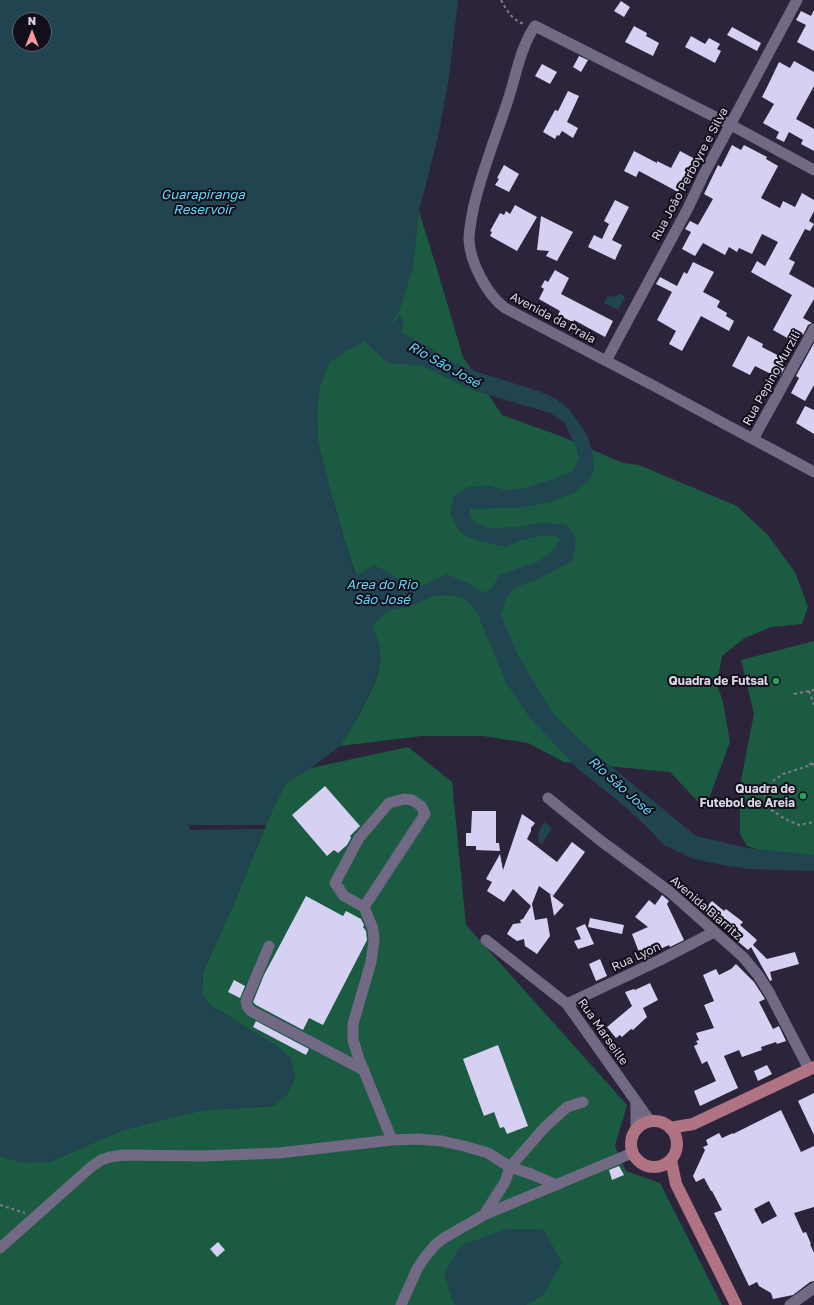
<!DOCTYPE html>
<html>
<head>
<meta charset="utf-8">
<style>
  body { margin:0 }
  #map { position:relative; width:814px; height:1305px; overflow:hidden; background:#2c243b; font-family:"Golos Text",sans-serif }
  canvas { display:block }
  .north { position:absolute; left:12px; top:12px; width:40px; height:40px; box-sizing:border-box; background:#130f1a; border:1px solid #635f6c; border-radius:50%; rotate:0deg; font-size:11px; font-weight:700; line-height:16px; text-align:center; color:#dbd6e6 }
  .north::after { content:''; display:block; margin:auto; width:14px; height:18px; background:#f59b9d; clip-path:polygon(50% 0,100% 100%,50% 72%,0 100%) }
</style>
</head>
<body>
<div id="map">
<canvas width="814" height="1305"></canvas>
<div class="north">N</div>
</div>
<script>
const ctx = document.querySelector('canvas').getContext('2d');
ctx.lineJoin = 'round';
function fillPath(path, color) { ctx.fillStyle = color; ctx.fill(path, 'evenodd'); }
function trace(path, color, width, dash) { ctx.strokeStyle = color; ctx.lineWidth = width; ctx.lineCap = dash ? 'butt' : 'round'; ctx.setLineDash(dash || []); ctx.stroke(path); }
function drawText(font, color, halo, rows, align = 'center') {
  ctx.font = font + ' "Golos Text",sans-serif'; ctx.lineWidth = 4; ctx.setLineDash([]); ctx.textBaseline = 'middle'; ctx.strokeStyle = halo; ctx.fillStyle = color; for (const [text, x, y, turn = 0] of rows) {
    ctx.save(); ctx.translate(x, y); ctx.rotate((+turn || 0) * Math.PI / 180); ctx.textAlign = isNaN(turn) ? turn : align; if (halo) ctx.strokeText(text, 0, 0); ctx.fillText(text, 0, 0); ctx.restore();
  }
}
const green = new Path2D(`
  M419 211 440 279 463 357 502 415 558 435 623 463 639 465 737 506 767 534 795 572 808 607 802 624 771 627 743 639 722 656 717 684 723 702 730 742 705 809 670 772 564 762 528 743 483 736H422L340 746C352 726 375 691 379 668 380 662 380 656 380 649L343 535 330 490 318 441 317 414 319 389 329 362 346 351 412 271Z
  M814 641V859L766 852 747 846 740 834V785L754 714 741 660Z
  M408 747 452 782 466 925 627 1105 615 1146 626 1171 660 1183 722 1305H0V1156L7 1159 50 1162 120 1131 165 1119 204 1110 274 1106 288 1093 295 1078 277 1046 210 1005 202 993 203 972 235 901 274 806 287 782 311 768Z`);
const water = new Path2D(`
  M0 0H458L449 77 438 137 419 211 412 271 400 310 385 332 346 351 329 362 319 389 317 414 318 441 335 509 356 577V576L373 565 389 572 406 586 420 587 446 574 464 581 484 593 492 588 499 575C521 565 549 565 560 539L555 536H541L521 540 506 547 474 540 460 532 450 515 453 497 468 487 486 485 506 490 520 489 545 482 571 472 579 459 576 447 564 422 550 413 472 390 422 366 387 363 365 342 384 333 400 314 404 323 401 332 430 348 455 363 478 372 538 391 556 399 569 409 588 436 593 456 594 469 589 480 574 493 551 502 518 508 470 509V517L475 523 489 528 518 527 539 523 565 524C579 538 577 542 572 561L536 580 516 587 506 599 501 615 518 655 554 715 591 750 696 836 748 848 814 855V871L750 869 728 866 694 859 664 845 646 826 623 805 577 768 529 717 505 681 478 615 471 605 462 597 449 595 434 596 409 607 390 610 373 625 380 649 379 669 371 691 355 721 340 746 311 768 287 782 274 806 235 901 203 972 202 993 210 1005 277 1046 291 1058 295 1078 288 1093 274 1106 204 1110 120 1131 50 1162 25 1163 7 1159 0 1156ZM20 20H44V44H20Z
  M621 294 625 297 618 310 604 303 608 296 613 297Z
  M544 822 552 828 542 844 539 842C537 834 539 830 544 822Z
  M506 1229H543L562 1262 544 1294 526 1305H456L452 1300 444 1273 462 1245Z`);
const pier = new Path2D(`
  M189 825H266L265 829 189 830Z`);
const building = new Path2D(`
  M621 1 630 7 624 17 614 11Z
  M814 10V51L797 42 806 25 796 20 801 11 811 16Z
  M634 26 647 33 646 36 659 43 653 56 625 42Z
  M732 27 761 43 757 51 727 35Z
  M691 36 705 44 709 38 720 44 717 49 721 51 715 63 685 47Z
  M579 56 588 60 581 72 573 67Z
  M794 61 814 72V86L796 119 814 129V151L801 144 803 140 789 132 784 142 776 138 779 132 763 123 774 104 762 97 769 83 779 62 790 68Z
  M542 64 557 72 550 84 535 76Z
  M568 91 579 96 567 122 578 128 573 138 562 131 559 136 557 135 555 139 543 132 555 110 558 111Z
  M732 145 741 150 744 145 767 157 766 159 778 166 761 198 780 208 783 201 795 207 802 193 814 200V211L809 221 814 224 810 231 805 229 789 259 795 262 789 274 814 288V299L803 318 812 323 808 325 803 335 799 333 796 338 791 335 789 339 773 330 792 295 751 272 757 261 765 266 778 242 762 234 752 254 739 248 737 252 729 247 725 255 703 243 695 256 682 249 691 232 685 229 690 221 698 225 713 199 704 194 718 165 721 167Z
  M634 151 657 163V161L671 168 680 151 695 159 678 192 639 171 636 177 624 171Z
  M504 165 519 174 509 192 495 185 499 179 497 178Z
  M615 200 629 207 612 240 622 245 615 260 588 247 594 235 602 239 609 224 604 221Z
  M515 205 537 217 517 251 490 236 492 232 490 231 500 213 504 215 506 211 510 214Z
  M541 216 573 232 557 261 546 256 549 251 537 250Z
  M693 262 714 272 703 292 720 301 717 307 727 313 726 316 734 321 729 331 701 316 682 351 669 344 676 331 657 320 672 292 656 284 660 277 677 286 684 272 687 274Z
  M555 270 569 278 561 294 613 321 605 337 574 320 573 322 558 315 560 311 539 299 544 289 541 287 545 280 548 282Z
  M748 336 763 344 762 347 781 357 778 363 785 367 780 376 773 373V375L755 366 750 375 732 366Z
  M814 343V385L805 401 791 393 799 378 796 376Z
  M805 406 814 410V434L796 423Z
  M325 786 360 826 350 836 351 838 347 845 338 853 334 850 327 856 292 815Z
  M472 811H496V843H499L500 851 476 850V846H466V833H471Z
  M522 814 535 823 531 828V831L527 839 557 862 572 842 585 852 553 896 539 886 532 904 535 920 547 918 550 936 537 954 525 946 524 939 517 941 507 934 513 924 521 923 520 920 523 919 531 906 513 889 504 902 487 891 492 882 486 879 500 854 503 870Z
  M550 894 564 905 554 916Z
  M662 895 669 901 667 904 684 940 670 947 669 945 649 954 650 956 642 960 632 934 648 927 635 917 649 900 655 905Z
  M306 896 343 916 346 911 361 919 364 925 363 927 366 931 367 940 323 1025 309 1018 303 1030 256 1005 253 1002 264 975Z
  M712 901 724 911 726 909 743 922 740 925 757 940 753 945 767 959 795 952 799 964 770 972 772 980 770 981 751 947 748 950 723 929 725 927 704 910Z
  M590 918 624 925 622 934 588 927Z
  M585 924 594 944 578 949 574 941 581 939 576 928Z
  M600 959 607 976 596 981 589 964Z
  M736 964 754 982 765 999 759 1002 773 1029 779 1026 786 1041 777 1044 776 1042 761 1047 762 1050 742 1057 739 1050 724 1056 738 1088 700 1106 694 1091 716 1081 707 1061 702 1064 694 1046 698 1044 696 1041 699 1040 696 1033 714 1028 704 1005 714 1001 703 975 716 969 719 975 731 969Z
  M234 980 245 986 240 998 228 992Z
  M650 983 658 1000 643 1008 647 1017 633 1030 631 1029 622 1037 620 1035 616 1038 607 1027 632 1006 625 992 634 989 635 990Z
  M256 1021 309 1049 306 1055 253 1027Z
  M498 1045 528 1126 507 1134 504 1127 500 1128 494 1112 484 1116 463 1059Z
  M767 1065 772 1074 758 1081 754 1071Z
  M814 1093V1135L798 1101Z
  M781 1110 801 1152 814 1146V1207L794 1213 803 1233 806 1232 811 1244H810L814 1253V1281L810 1282 793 1295 773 1299 771 1293 759 1286 757 1282 749 1286 714 1213 722 1210 712 1191H711L704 1178 696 1182 693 1176 705 1150 703 1147 708 1145 706 1140 719 1133 722 1138 733 1133V1134ZM769 1201 777 1216 762 1224 754 1209Z
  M619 1166 624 1175 612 1180 609 1170Z
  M218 1242 225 1250 217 1257 210 1249Z`);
const path = new Path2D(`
  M501 0C507 11 512 20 524 24
  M809 691 814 705
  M794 694 814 690
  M811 764H810L814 762
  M814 764 783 774 774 780 764 794 770 809 785 819 799 825 814 822
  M0 1205 25 1213`);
const minor = new Path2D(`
  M814 170 731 125 535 26C520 48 516 76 508 100 496 137 481 172 473 210 471 220 469 230 469 240 470 262 487 295 505 308L656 387 814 472
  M606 361 688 208 704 174 797 0
  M753 439 814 329
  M548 798 601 841 670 892 743 957 758 975 770 994 809 1069
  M364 907 425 814 421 806 412 800 404 799 389 803 359 838 335 883 344 896 364 907 373 929 374 940 371 962 353 1024V1040L359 1059 392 1140
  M486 940 567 1004 650 1121
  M269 946 246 1001 247 1006 251 1011 364 1070
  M567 1004 660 960 714 932
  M636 1130V1102
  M557 1185 531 1174 510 1167 545 1127 567 1107 583 1102
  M0 1248 91 1167 101 1160 110 1157 124 1155 203 1156 279 1153 392 1140 418 1139 441 1141 464 1146 488 1153 510 1167 505 1182 484 1215
  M401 1305 417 1269 425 1257 435 1245 444 1238 484 1215 632 1153
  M790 1305 814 1288`);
const major = new Path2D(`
  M631 1144a23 23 0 1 1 46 0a23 23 0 1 1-46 0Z
  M670 1128 693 1124 814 1067
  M671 1160 676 1184 736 1305`);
const markers = [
  [776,681,4,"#2e9e5b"],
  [803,796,4,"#2e9e5b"]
];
const streetNames = [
  ["Rua João Perboyre e Silva",690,174,-62],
  ["Avenida da Praia",553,318,28],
  ["Rua Pepino Murzili",772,378,-61],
  ["Avenida Biarritz",706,908,41],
  ["Rua Lyon",636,957,-25],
  ["Rua Marseille",603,1032,55]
];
const poiNames = [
  ["Quadra de Futsal",768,681],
  ["Quadra de",795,789],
  ["Futebol de Areia",795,803]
];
const waterNames = [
  ["Guarapiranga",203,195],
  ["Reservoir",203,210],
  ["Rio São José",444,365,29],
  ["Area do Rio",382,585],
  ["São José",382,600],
  ["Rio São José",620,786,42]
];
fillPath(green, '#1b5b42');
fillPath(water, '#214550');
fillPath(pier, '#2c243b');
fillPath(building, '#d6d1f2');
trace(path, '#817a8e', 2, [3, 3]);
trace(minor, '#726985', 11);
trace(major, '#b07384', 12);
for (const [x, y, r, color] of markers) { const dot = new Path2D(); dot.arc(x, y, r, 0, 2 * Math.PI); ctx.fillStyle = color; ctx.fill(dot); trace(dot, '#130f1a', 1.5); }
drawText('12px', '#dbd6e6', '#130f1a', streetNames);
drawText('bold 12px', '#dbd6e6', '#130f1a', poiNames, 'right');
drawText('italic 13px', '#61d7f9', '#130f1a', waterNames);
</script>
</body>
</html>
